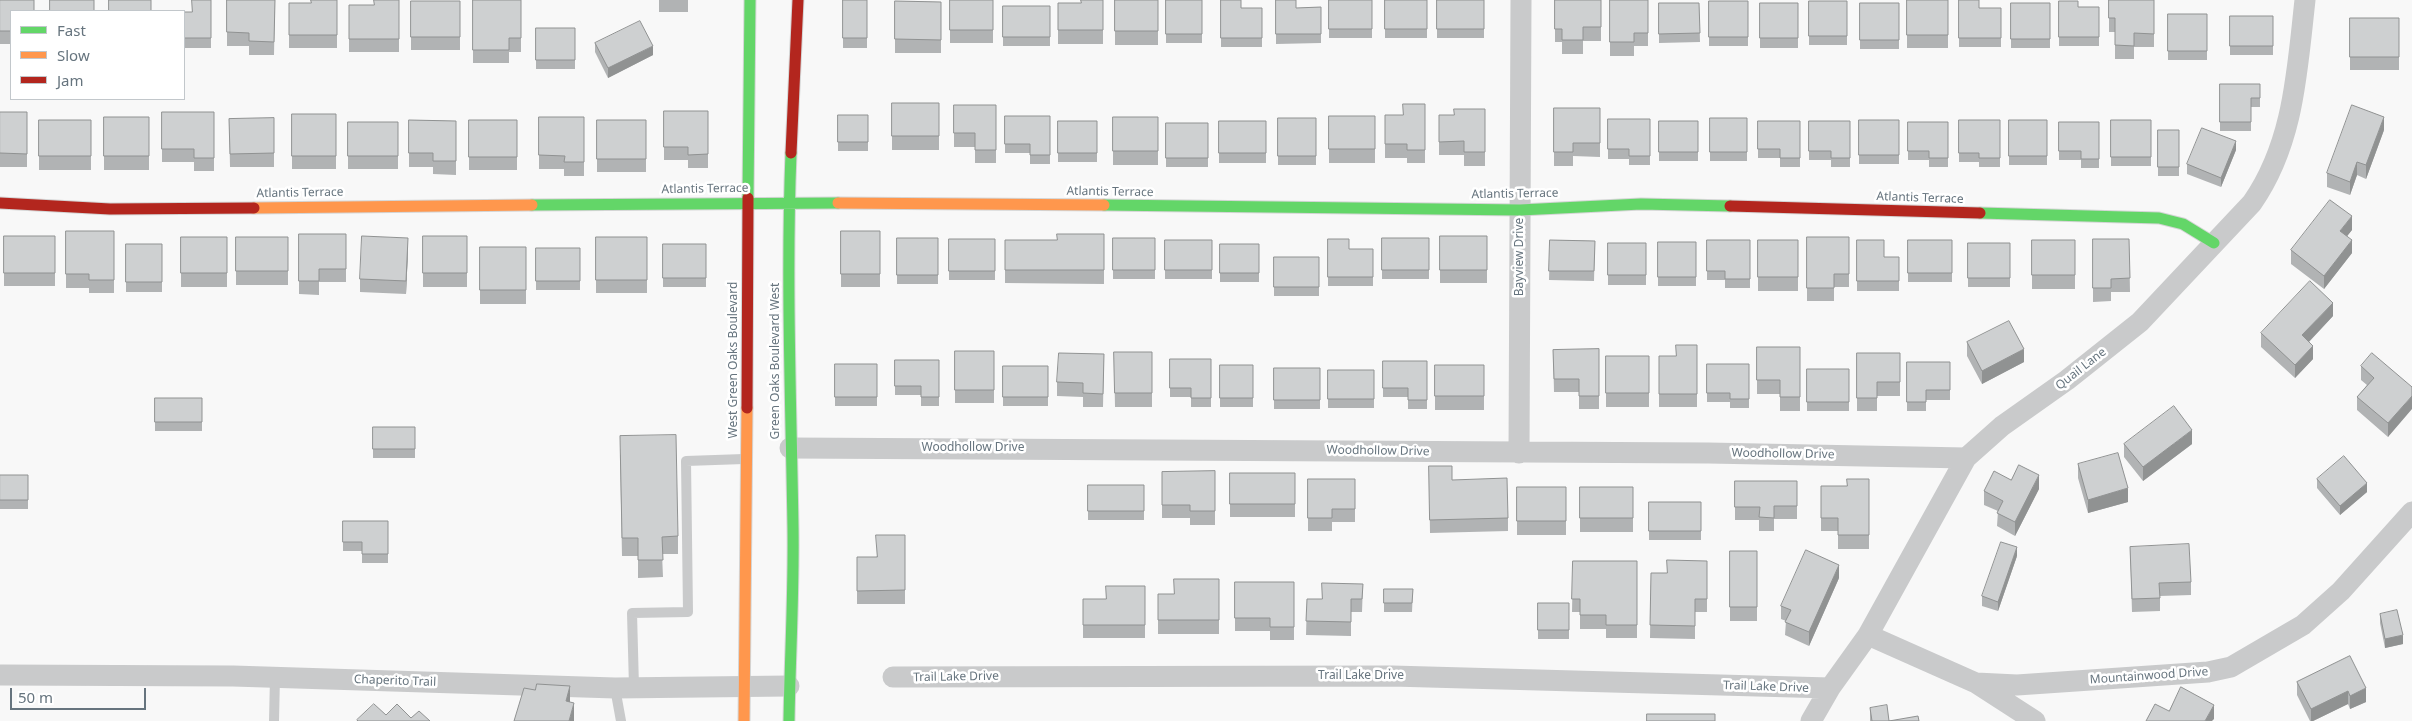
<!DOCTYPE html>
<html>
<head>
<meta charset="utf-8">
<style>
  body { margin:0 }
  #map { position:relative; width:2412px; height:721px; overflow:hidden; background:#f8f8f8; font-family:"Noto Sans",sans-serif }
  canvas { display:block }
  .legend { position:absolute; left:10px; top:10px; width:175px; height:90px; box-sizing:border-box; background:#fff; border:1px solid #c2c7cb; margin:0; padding:6px 9px; list-style:none; font-size:15px; color:#66747e }
  .legend li { display:flex; align-items:center; gap:10px; height:25px }
  .legend b { width:25px; border:1px solid #c2c7cb }
  .scale { position:absolute; left:10px; top:688px; width:136px; height:22px; box-sizing:border-box; border:2px solid #66747e; border-top:0; padding-left:6px; font-size:15px; line-height:18px; white-space:nowrap; color:#66747e; -webkit-text-stroke:4px #fff; paint-order:stroke }
</style>
</head>
<body>
<div id="map">
<canvas width="2412" height="721"></canvas>
<ul class="legend">
<li><b style="height:6px;background:#63d668"></b>Fast</li>
<li><b style="height:6px;background:#ff974d"></b>Slow</li>
<li><b style="height:6px;background:#b3261e"></b>Jam</li>
</ul>
<div class="scale">50 m</div>
</div>
<script>
const ctx = document.querySelector('canvas').getContext('2d');
ctx.lineJoin = 'round';
function trace(path, color, width, dash) { ctx.strokeStyle = color; ctx.lineWidth = width; ctx.lineCap = dash ? 'butt' : 'round'; ctx.setLineDash(dash || []); ctx.stroke(path); }
function fillPath(path, color) { ctx.fillStyle = color; ctx.fill(path, 'evenodd'); }
function drawText(font, color, halo, rows, align = 'center') {
  ctx.font = font + ' "Noto Sans",sans-serif'; ctx.lineWidth = 5; ctx.setLineDash([]); ctx.textBaseline = 'middle'; ctx.strokeStyle = halo; ctx.fillStyle = color; for (const [text, x, y, turn = 0] of rows) {
    ctx.save(); ctx.translate(x, y); ctx.rotate((+turn || 0) * Math.PI / 180); ctx.textAlign = isNaN(turn) ? turn : align; if (halo) ctx.strokeText(text, 0, 0); ctx.fillText(text, 0, 0); ctx.restore();
  }
}
const lane = new Path2D(`
  M634 687 632 613 688 612 686 461 744 459
  M615 688 621 721
  M274 721 275 677`);
const street = new Path2D(`
  M790 448 1708 453 1966 458
  M1519 453 1521 0
  M1868 635 1976 683 2035 721
  M0 675 233 676 615 688 789 686
  M893 677 1392 676 1830 688
  M1976 683 2017 685 2208 672 2231 667 2303 625 2341 591 2412 512
  M1811 721 1830 688 1868 635 1966 458 2002 426 2067 380 2140 322 2252 203C2294 143 2297 71 2305 0`);
const fast = new Path2D(`
  M748 198 750 0
  M532 205 838 203
  M1104 205 1520 210 1641 204 1730 206
  M1980 213 2159 218 2183 224 2214 243
  M789 721C790 657 794 592 793 528 791 403 786 278 791 153`);
const slow = new Path2D(`
  M838 203 1104 205
  M254 208 532 205
  M744 721 747 408`);
const jam = new Path2D(`
  M791 153 798 0
  M0 203 110 209 254 208
  M1730 206 1980 213
  M747 408 748 198`);
const wall = new Path2D(`
  M0 0 11 11V44H0Z
  M211 0V48H184V12H192Z
  M275 0 274 55H249V46H227V32Z
  M337 0V48H289V3H311Z
  M399 0V52H349V5H374Z
  M473 0H521V52H509V63H473Z
  M659 0H688V12H659Z
  M843 0H867V48H843Z
  M950 0H993V43H950Z
  M1103 0V44H1058V3H1081Z
  M1115 0H1158V45H1115Z
  M1166 0H1202V43H1166Z
  M1221 0 1241 8H1262V47H1221Z
  M1276 0 1296 8 1321 7V43L1276 44Z
  M1329 0H1372V38H1329Z
  M1385 0H1427V38H1385Z
  M1437 0H1484V38H1437Z
  M1555 0H1601V41H1583V54H1562V42H1555Z
  M1610 0H1648V46H1634V56H1610Z
  M1907 0H1948V48H1907Z
  M1959 0 1979 8H2001V47H1959Z
  M2109 0H2154V47H2134V59H2115V32H2109Z
  M411 1H460V50H411Z
  M895 1 941 2V53H895Z
  M1709 1H1748V46H1709Z
  M1809 1H1847V45H1809Z
  M2059 1 2078 7H2099V46H2059Z
  M1659 3H1699L1700 42 1659 43Z
  M1760 3H1798V48H1760Z
  M1860 3H1899V49H1860Z
  M2011 3H2050V48H2011Z
  M1003 6H1050V46H1003Z
  M2168 14H2207V60H2168Z
  M2230 16H2273V55H2230Z
  M2350 18H2399V70H2350Z
  M536 28H575V69H536Z
  M595 43 653 55 608 78 595 52Z
  M2220 84H2260V107H2251V131H2220Z
  M892 103H939V150H892Z
  M1425 104V163H1407V158H1385V115H1403Z
  M954 105H996V163H975V147H954Z
  M1554 108H1600V157L1573 156V166H1554Z
  M1485 109V166H1464V155H1439V115H1454Z
  M664 111H708V168H688V160H664Z
  M0 112H27V167H0Z
  M162 112H214V171H194V162H162Z
  M292 114H336V169H292Z
  M838 115H868V151H838Z
  M1005 116H1050V164H1030V153H1005Z
  M1329 116H1375V163H1329Z
  M104 117H149V170H104Z
  M539 117H584V176H564V169H539Z
  M1113 117H1158V165H1113Z
  M274 118V167H230L229 119Z
  M1278 118H1316V165H1278Z
  M1710 118H1747V161H1710Z
  M1608 119H1650V165H1629V159H1608Z
  M39 120H91V170H39Z
  M409 120 456 121V175L433 174V167H409Z
  M469 120H517V170H469Z
  M597 120H646V172H597Z
  M1859 120H1899V164H1859Z
  M1959 120H2000V167H1979V162H1959Z
  M2009 120H2047V165H2009Z
  M2111 120H2151V166H2111Z
  M1058 121H1097V162H1058Z
  M1219 121H1266V163H1219Z
  M1659 121H1698V161H1659Z
  M1758 121H1800V167H1780V158H1758Z
  M1809 121H1850V167H1831V160H1809Z
  M348 122H398V169H348Z
  M1908 122H1948V167H1929V160H1908Z
  M2059 122H2099V168H2081V160H2059Z
  M1166 123H1208V167H1166Z
  M2158 130H2179V176H2158Z
  M2384 130 2366 179 2357 175 2350 195 2327 187V173Z
  M2236 150 2221 187 2187 174V164Z
  M2352 230 2347 236 2352 253 2324 289 2291 264V250Z
  M66 231H114V293H89V288H66Z
  M841 231H880V287H841Z
  M299 234H346V282H319V295L299 294Z
  M1104 234V284L1005 283V240H1057Z
  M4 236H55V286H4Z
  M423 236H467V287H423Z
  M1440 236H1487V283H1440Z
  M181 237H227V287H181Z
  M236 237H288V285H236Z
  M596 237H647V293H596Z
  M1807 237H1849V287H1834V301H1807Z
  M897 238H938V284H897Z
  M1113 238H1155V279H1113Z
  M1382 238H1429V279H1382Z
  M949 239H995V280H949Z
  M1328 239 1349 249H1373V286H1328Z
  M2093 239H2129L2130 292H2111V301L2093 302Z
  M1165 240H1212V279H1165Z
  M1550 240 1595 241 1594 281 1549 280Z
  M1707 240H1750V288H1725V280H1707Z
  M1758 240H1798V291H1758Z
  M1857 240 1884 257H1899V291H1857Z
  M1908 240H1952V282H1908Z
  M2032 240H2075V289H2032Z
  M1658 242H1696V286H1658Z
  M1608 243H1646V285H1608Z
  M1968 243H2010V287H1968Z
  M126 244H162V292H126Z
  M663 244H706V287H663Z
  M1220 244H1259V282H1220Z
  M480 247H526V304H480Z
  M536 248H580V290H536Z
  M408 251 406 294 360 292V279Z
  M1274 257H1319V296H1274Z
  M2333 316 2309 342 2313 359 2295 378 2261 347V333Z
  M1967 342 2024 362 1982 384 1967 356Z
  M1697 345V407H1659V356H1676Z
  M1757 347H1800V411H1780V394H1757Z
  M1599 349V409H1579V392H1554L1553 350Z
  M955 351H994V403H955Z
  M1114 352H1152V407H1115Z
  M1857 353H1900V396H1877V411H1857Z
  M1104 354 1103 407H1083V397L1057 396V382Z
  M1606 356H1649V407H1606Z
  M1170 359H1211V407H1191V397H1170Z
  M895 360H939V406H921V395H895Z
  M1383 361H1427V409H1408V397H1383Z
  M1907 362H1950V400H1926V411H1907Z
  M835 364H877V406H835Z
  M1707 364H1749V408H1730V402H1707Z
  M1220 365H1253V407H1220Z
  M1435 365H1484V410H1435Z
  M1003 366H1048V406H1003Z
  M2361 366 2412 387 2388 437 2357 410V397L2367 385 2361 380Z
  M1274 368H1320V409H1274Z
  M1807 369H1849V411H1807Z
  M1328 370H1374V408H1328Z
  M155 398H202V431H155Z
  M373 427H415V458H373Z
  M2124 444H2192L2143 481 2124 457Z
  M620 454 678 536V554H662L663 577 638 578V556H622Z
  M2078 464 2128 502 2088 513 2078 478Z
  M1429 466 1452 480 1508 518V531L1430 533Z
  M1215 471V525H1190V518H1162V472Z
  M1230 473H1295V517H1230Z
  M0 475H28V509H0Z
  M1308 479H1355V522H1332V531H1308Z
  M1869 479V549H1838V531H1821V486H1847Z
  M2317 479 2367 492 2340 515 2317 488Z
  M2011 480 2039 489 2015 536 1997 526 1998 511 1984 505V491Z
  M1735 481H1797V519H1774V531H1759V520H1735Z
  M1088 485H1144V520H1088Z
  M1517 487H1566V535H1517Z
  M1580 487H1633V532H1580Z
  M1649 502H1701V540H1649Z
  M343 521H388V563H362V551H343Z
  M905 535V604H857V557H876Z
  M2130 547 2191 582V595L2160 596V611L2132 612Z
  M1730 551H1757V621H1730Z
  M2017 556 1998 611 1982 606V596Z
  M1573 561H1637V638H1606V629H1580V612H1572Z
  M1707 561V612H1695V639L1650 638 1651 573H1667Z
  M1839 578 1809 646 1785 635 1786 621 1781 619V606Z
  M1219 579V634H1158V594H1174Z
  M1235 582H1294V640H1270V631H1235Z
  M1363 584 1362 612H1351V636L1306 635 1307 599H1322Z
  M1145 586V638H1083V599H1106Z
  M1384 589H1413L1412 612H1384Z
  M1538 603H1569V639H1538Z
  M2380 614 2403 644 2385 648 2380 623Z
  M2350 656 2366 702 2350 709 2348 704 2313 721H2310L2297 695V682Z
  M1870 708 1889 721H1919H1870Z`);
const shadedWall = new Path2D(`
  M653 46V55L608 78V68Z
  M2384 117V130L2366 179V165Z
  M2236 141V150L2221 187V178Z
  M2357 162V175L2350 195V182Z
  M2352 216V230L2340 245V231Z
  M408 238V251L406 294V281Z
  M2352 240V253L2324 289V276Z
  M2333 303V316L2302 349V335Z
  M2313 346V359L2295 378V365Z
  M2024 349V362L1982 384V371Z
  M2412 396V409L2388 437V423Z
  M2192 430V444L2143 481V467Z
  M2039 475V489L2015 536V522Z
  M2367 483V492L2340 515V506Z
  M2128 488V502L2088 513V500Z
  M2017 547V556L1998 611V602Z
  M1839 565V578L1809 646V632Z
  M2403 635V644L2385 648V639Z
  M570 686V703L566 701Z
  M2366 688V702L2350 709V696Z
  M2348 691V704L2313 721H2311V709Z
  M574 703V721H569Z
  M2214 705V719L2212 721H2205Z`);
const building = new Path2D(`
  M0 0H34V11H11V31H0Z
  M50 0H94V11H50Z
  M109 0H151V11H109Z
  M192 0H211V38H184V12H192Z
  M227 0H275L274 42 249 41V33L227 32Z
  M311 0H337V35H289V3H311Z
  M374 0H399V39H349V5H374Z
  M473 0H521V38H509V50H473Z
  M843 0H867V38H843Z
  M950 0H993V30H950Z
  M1081 0H1103V30H1058V3H1081Z
  M1115 0H1158V31H1115Z
  M1166 0H1202V34H1166Z
  M1221 0H1241V8H1262V38H1221Z
  M1276 0H1296V8L1321 7V34H1276Z
  M1329 0H1372V29H1329Z
  M1385 0H1427V29H1385Z
  M1437 0H1484V29H1437Z
  M1555 0H1601V27H1583V40H1562V29H1555Z
  M1610 0H1648V33H1634V42H1610Z
  M1907 0H1948V35H1907Z
  M1959 0H1979V8H2001V38H1959Z
  M2109 0H2154V34L2134 33V46L2115 45V18H2109Z
  M411 1H460V37H411Z
  M895 1 941 2V40L895 39Z
  M1709 1H1748V37H1709Z
  M1809 1H1847V36H1809Z
  M2059 1H2078V7H2099V37H2059Z
  M1659 3H1699L1700 33 1659 34Z
  M1760 3H1798V38H1760Z
  M1860 3H1899V40H1860Z
  M2011 3H2050V39H2011Z
  M1003 6H1050V37H1003Z
  M2168 14H2207V51H2168Z
  M2230 16H2273V46H2230Z
  M2350 18H2399V57H2350Z
  M640 21 653 46 608 68 595 43Z
  M536 28H575V60H536Z
  M2220 84H2260V98H2251V122H2220Z
  M892 103H939V136H892Z
  M1403 104H1425V150H1407V144H1385V115H1403Z
  M954 105H996V150H975V133H954Z
  M2352 105 2384 117 2366 165 2357 162 2350 182 2327 173Z
  M1554 108H1600V143H1573V152H1554Z
  M1454 109H1485V152H1464V141L1439 142V115H1454Z
  M664 111H708V154L688 155V147H664Z
  M0 112H27V154L0 153Z
  M162 112H214V158H194V149H162Z
  M292 114H336V156H292Z
  M838 115H868V142H838Z
  M1005 116H1050V155H1030V144H1005Z
  M1329 116H1375V149H1329Z
  M104 117H149V156H104Z
  M539 117H584V162H564L565 156 539 155Z
  M1113 117H1158V151H1113Z
  M274 118V153L230 154 229 119Z
  M1278 118H1316V156H1278Z
  M1710 118H1747V152H1710Z
  M1608 119H1650V156H1629V149H1608Z
  M39 120H91V156H39Z
  M409 120 456 121V161H433V153H409Z
  M469 120H517V157H469Z
  M597 120H646V159H597Z
  M1859 120H1899V155H1859Z
  M1959 120H2000V158H1979V153H1959Z
  M2009 120H2047V156H2009Z
  M2111 120H2151V157H2111Z
  M1058 121H1097V153H1058Z
  M1219 121H1266V153H1219Z
  M1659 121H1698V152H1659Z
  M1758 121H1800V158H1780V149H1758Z
  M1809 121H1850V158H1831V151H1809Z
  M348 122H398V156H348Z
  M1908 122H1948V158H1929V151H1908Z
  M2059 122H2099V159H2081V151H2059Z
  M1166 123H1208V158H1166Z
  M2202 128 2236 141 2221 178 2187 164Z
  M2158 130H2179V167H2158Z
  M2330 200 2352 216 2340 231 2352 240 2324 276 2291 250Z
  M66 231H114V280H89V274H66Z
  M841 231H880V274H841Z
  M299 234H346V269H319V281H299Z
  M1057 234H1104V270H1005V240H1057Z
  M4 236H55V273H4Z
  M362 236 408 238 406 281 360 279Z
  M423 236H467V273H423Z
  M1440 236H1487V270H1440Z
  M181 237H227V273H181Z
  M236 237H288V271H236Z
  M596 237H647V280H596Z
  M1807 237H1849V274H1834V288H1807Z
  M897 238H938V275H897Z
  M1113 238H1155V270H1113Z
  M1382 238H1429V270H1382Z
  M949 239H995V271H949Z
  M1328 239H1349V249H1373V277H1328Z
  M2093 239H2129L2130 278 2111 279V288H2093Z
  M1165 240H1212V270H1165Z
  M1550 240 1595 241 1594 271H1549Z
  M1707 240H1750V279H1725V271H1707Z
  M1758 240H1798V277H1758Z
  M1857 240H1884V257H1899V281H1857Z
  M1908 240H1952V273H1908Z
  M2032 240H2075V275H2032Z
  M1658 242H1696V277H1658Z
  M1608 243H1646V275H1608Z
  M1968 243H2010V278H1968Z
  M126 244H162V282H126Z
  M663 244H706V278H663Z
  M1220 244H1259V273H1220Z
  M480 247H526V290H480Z
  M536 248H580V281H536Z
  M1274 257H1319V287H1274Z
  M2310 281 2333 303 2302 335 2313 346 2295 365 2261 333Z
  M2009 321 2024 349 1982 371 1967 342Z
  M1676 345H1697V394H1659V356H1676Z
  M1757 347H1800V397H1780V380H1757Z
  M1599 349V396H1579V379H1554L1553 350Z
  M955 351H994V390H955Z
  M1114 352H1152V393H1115Z
  M1059 353 1104 354 1103 394 1083 393V383L1057 382Z
  M1857 353H1900V382H1877V398H1857Z
  M2372 353 2412 387V396L2388 423 2357 397 2374 378 2361 366Z
  M1606 356H1649V393H1606Z
  M1170 359H1211V398H1191V388H1170Z
  M895 360H939V397H921V386H895Z
  M1383 361H1427V400H1408V388H1383Z
  M1907 362H1950V390H1926V402H1907Z
  M835 364H877V397H835Z
  M1707 364H1749V399H1730V393H1707Z
  M1220 365H1253V398H1220Z
  M1435 365H1484V396H1435Z
  M1003 366H1048V397H1003Z
  M1274 368H1320V400H1274Z
  M1807 369H1849V402H1807Z
  M1328 370H1374V399H1328Z
  M155 398H202V422H155Z
  M2174 406 2192 430 2143 467 2124 444Z
  M373 427H415V449H373Z
  M676 435 678 536 662 537 663 560H638V538H622L620 436Z
  M2118 453 2128 488 2088 500 2078 464Z
  M2344 456 2367 483 2340 506 2317 479Z
  M2019 465 2039 475 2015 522 1997 513 2003 501 1984 491 1994 471 2011 480Z
  M1429 466H1452V480L1507 478 1508 518 1430 520Z
  M1215 471V511H1190V505H1162V472Z
  M1230 473H1295V504H1230Z
  M0 475H28V500H0Z
  M1308 479H1355V509H1332V518H1308Z
  M1847 479H1869V535H1838V518H1821V486H1847Z
  M1735 481H1797V506H1774V518L1759 517 1760 507H1735Z
  M1088 485H1144V511H1088Z
  M1517 487H1566V521H1517Z
  M1580 487H1633V518H1580Z
  M1649 502H1701V531H1649Z
  M343 521H388V554H362V542H343Z
  M876 535H905V590L857 591V557H877Z
  M2001 542 2017 547 1998 602 1982 596Z
  M2189 544 2191 582 2159 583 2160 598 2132 599 2130 547Z
  M1806 550 1839 565 1809 632 1785 622 1791 610 1781 606Z
  M1730 551H1757V607H1730Z
  M1667 560 1707 561V599H1695V626L1650 625 1651 573H1667Z
  M1573 561H1637V625H1606V615H1580V599H1572Z
  M1174 579H1219V620H1158V594H1174Z
  M1235 582H1294V627H1270V618H1235Z
  M1322 583 1363 584 1362 599H1351V622L1306 621 1307 599H1322Z
  M1106 586H1145V625H1083V599H1106Z
  M1384 589H1413L1412 603H1384Z
  M1538 603H1569V630H1538Z
  M2397 610 2403 635 2385 639 2380 614Z
  M2350 656 2366 688 2350 696 2348 691 2311 709 2297 682Z
  M537 684 570 686 566 701 574 703 569 721H514L524 688 535 690Z
  M2181 687 2214 705 2205 721H2146L2155 704 2169 711Z
  M374 704 386 715 397 704 411 718 419 711 430 721H358L357 720Z
  M1887 705 1889 721 1918 716 1919 721H1872L1870 708Z
  M1647 714H1715V721H1647Z`);
const streetNames = [
  ["Atlantis Terrace",705,189,-1],
  ["Atlantis Terrace",1110,192,1],
  ["Atlantis Terrace",300,193,-1],
  ["Atlantis Terrace",1515,194,-1],
  ["Atlantis Terrace",1920,198,2],
  ["Bayview Drive",1520,257,-90],
  ["West Green Oaks Boulevard",734,360,-90],
  ["Green Oaks Boulevard West",776,361,-90],
  ["Quail Lane",2081,369,-38],
  ["Woodhollow Drive",973,448],
  ["Woodhollow Drive",1378,451,1],
  ["Woodhollow Drive",1783,454,1],
  ["Trail Lake Drive",1361,676],
  ["Mountainwood Drive",2149,676,-4],
  ["Trail Lake Drive",956,677,-1],
  ["Chaperito Trail",395,681,2],
  ["Trail Lake Drive",1766,687,2]
];
trace(fast, '#d4d5d5', 13);
trace(slow, '#d4d5d5', 13);
trace(jam, '#d4d5d5', 13);
trace(lane, '#c9cacb', 10);
trace(street, '#c9cacb', 21);
trace(fast, '#63d668', 11);
trace(slow, '#ff974d', 11);
trace(jam, '#b3261e', 11);
fillPath(wall, '#b1b3b4');
fillPath(shadedWall, '#909292');
fillPath(building, '#ced0d1');
trace(building, '#909292', 1);
drawText('12px', '#66747e', '#fff', streetNames);
</script>
</body>
</html>
